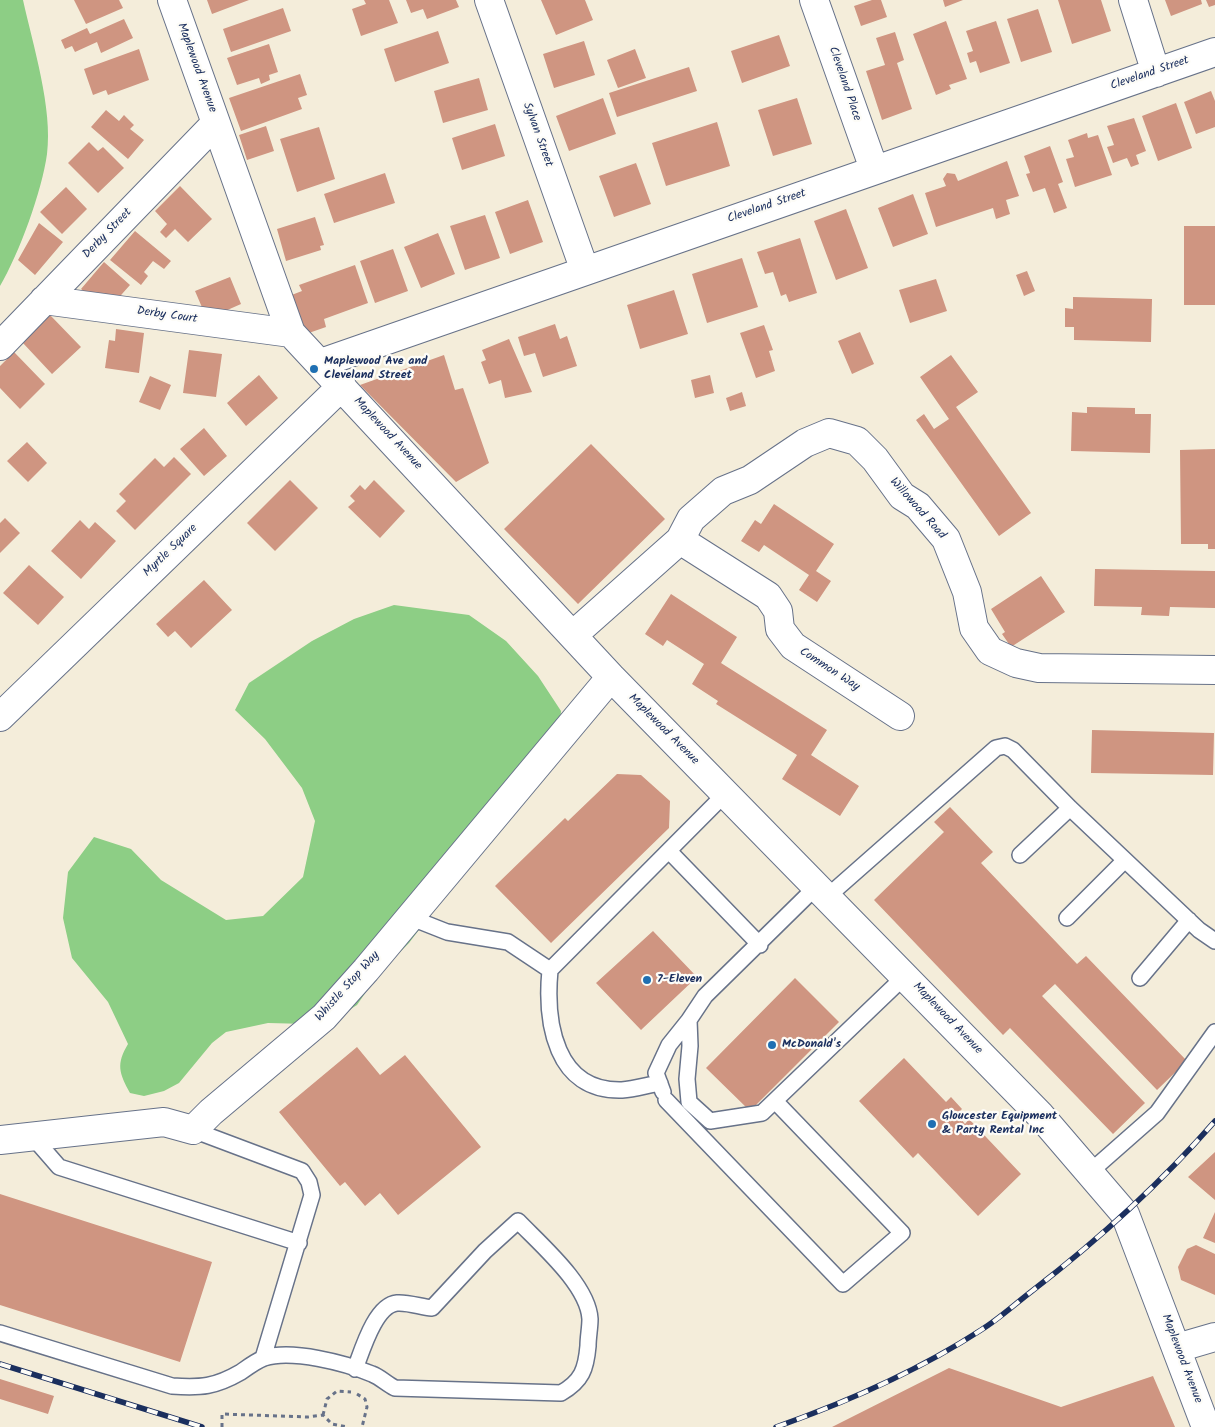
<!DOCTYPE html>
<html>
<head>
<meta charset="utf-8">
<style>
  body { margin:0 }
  canvas { display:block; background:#f4edda }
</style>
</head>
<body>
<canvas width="1215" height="1427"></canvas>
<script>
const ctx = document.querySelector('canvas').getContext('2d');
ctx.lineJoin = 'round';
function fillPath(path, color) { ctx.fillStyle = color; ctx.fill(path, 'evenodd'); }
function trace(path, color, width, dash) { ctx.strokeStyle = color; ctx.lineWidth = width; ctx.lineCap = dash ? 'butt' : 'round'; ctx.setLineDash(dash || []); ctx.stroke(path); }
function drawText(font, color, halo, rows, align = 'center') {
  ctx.font = font + ' Kalam,sans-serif'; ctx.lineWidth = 4.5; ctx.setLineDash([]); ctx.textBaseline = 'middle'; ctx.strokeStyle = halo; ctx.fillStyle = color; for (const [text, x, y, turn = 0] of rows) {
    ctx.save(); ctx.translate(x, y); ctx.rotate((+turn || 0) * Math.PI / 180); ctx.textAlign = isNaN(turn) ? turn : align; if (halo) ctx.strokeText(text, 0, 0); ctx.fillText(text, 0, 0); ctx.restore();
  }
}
const green = new Path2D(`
  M0 0H23C33 45 53 109 47 154 42 191 19 254 0 286Z
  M394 605 469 615 506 641 538 676 561 711 558 746 409 943 379 973 357 1005 346 1012 307 1024 268 1023 226 1032 212 1043 179 1083 164 1091 144 1096 130 1093C119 1073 116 1064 128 1044L108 1002 72 958 63 918 68 872 94 837 131 849 161 880 226 920 263 916 303 877 315 821 302 788 265 739 235 710 249 683 312 641 354 619Z`);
const building = new Path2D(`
  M74 0H119L123 8 86 24Z
  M207 0H249L212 14Z
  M364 0H389L398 23 361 36 352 9 366 4Z
  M406 0H456L459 7 427 19 423 9 411 13Z
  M541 0H585L593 20 556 35Z
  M872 0H881L887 17 861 26 854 6Z
  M943 0H963L945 7Z
  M1058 0H1101L1111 31 1072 44Z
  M1165 0H1201L1202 4 1171 16Z
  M1206 0H1215V5L1209 7Z
  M283 8 291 31 231 52 223 29Z
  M1038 9 1052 52 1021 62 1007 19Z
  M124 19 133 38 101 53 97 42 75 52 72 46 65 49 61 40 87 28 90 34Z
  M946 21 967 79 949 85 951 89 936 95 913 34Z
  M996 21 1010 63 980 73 976 61 970 63 967 53 973 51 966 31Z
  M438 31 449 63 395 82 384 49Z
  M895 32 904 60 897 63 912 109 882 120 866 71 885 65 876 38Z
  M779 35 790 66 742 83 731 51Z
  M584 41 595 75 554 88 543 54Z
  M269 44 278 72 269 75 270 80 261 84 259 78 237 85 227 58Z
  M139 49 149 80 108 95 106 90 93 95 84 69Z
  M635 49 646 78 618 88 607 60Z
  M689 67 697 91 617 117 609 93Z
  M300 74 307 95 298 98 302 109 241 131 229 98Z
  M479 78 488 110 443 123 434 91Z
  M1211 91 1215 101V127L1196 134 1184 102Z
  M603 98 616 134 569 151 556 116Z
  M797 98 812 144 773 156 758 110Z
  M1176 103 1192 148 1158 161 1142 116Z
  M106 110 119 121 124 115 134 125 130 129 144 140 128 159 91 127Z
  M1134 118 1146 151 1136 155 1139 164 1131 167 1127 158 1113 163 1107 147 1114 145 1107 126Z
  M717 122 730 166 666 186 652 143Z
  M495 124 505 156 462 170 452 138Z
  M266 126 274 151 247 160 239 135Z
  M319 127 335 179 297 192 280 139Z
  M1087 133 1088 138 1098 135 1112 175 1075 187 1066 159 1074 157 1068 140Z
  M89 142 98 151 103 147 124 168 98 193 68 163Z
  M1050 146 1063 182 1058 184 1067 208 1054 213 1045 188 1033 192 1026 174 1030 173 1024 156Z
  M1007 161 1019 196 1006 200 1010 214 996 219 993 208 936 227 925 193 946 186 943 179 947 173 955 174 958 181Z
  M636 163 651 204 614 217 599 176Z
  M385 173 395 203 334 223 324 194Z
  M180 186 212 219 188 242 175 229 166 238 160 232 167 224 155 211Z
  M66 187 87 209 62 234 40 212Z
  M913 194 928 234 893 247 878 208Z
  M528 200 543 242 510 254 495 212Z
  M846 209 868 268 836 280 814 221Z
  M485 215 500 258 465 270 450 226Z
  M315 217 324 245 320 246 321 250 286 261 277 229Z
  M39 223 63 242 35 275 18 260Z
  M1184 226H1215V305H1184Z
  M135 231 171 261 164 269 153 261 144 272 148 276 141 285 110 260Z
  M438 233 455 274 421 288 404 247Z
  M800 238 817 293 789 302 786 294 781 296 773 272 765 274 757 252Z
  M393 249 408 291 375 303 360 261Z
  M742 258 758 307 707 323 692 274Z
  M104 262 130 285 114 303 103 308 81 289Z
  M355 265 368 303 324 319 326 327 303 335 289 296 302 291 299 285Z
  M1027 271 1035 291 1024 296 1016 275Z
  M230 277 241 304 207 319 195 291Z
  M936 279 947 311 910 323 899 290Z
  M674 290 688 334 640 349 627 305Z
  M1073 297 1152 299 1151 342 1074 340V327H1065V308L1073 309Z
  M50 315 81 347 52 374 22 342Z
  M555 324 560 339 567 336 577 366 543 377 535 353 524 356 518 337Z
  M764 325 773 350 769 351 775 371 756 378 740 333Z
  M116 329 144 333 139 373 105 368 109 340 115 341Z
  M860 332 874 364 852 374 838 341Z
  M509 339 532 392 505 398 501 380 489 384 481 362 486 360 482 350Z
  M189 350 222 354 216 397 183 393Z
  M14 352 45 384 20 409 0 388V366Z
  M444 355 455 390 463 388 489 463 456 482 360 385Z
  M951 355 978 392 956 407 1031 513 999 536 916 420 924 414 934 429 949 419 920 377Z
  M259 375 278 398 246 426 227 403Z
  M710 375 714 393 695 398 691 380Z
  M150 376 171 385 160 410 139 402Z
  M742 392 746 406 730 411 726 398Z
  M1087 407 1135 408V414H1151L1150 453 1071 451 1072 412 1087 413Z
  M204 428 227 456 204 476 180 449Z
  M27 442 47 463 28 482 7 461Z
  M591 444 665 519 578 604 504 529Z
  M1215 449V549H1208V544H1181L1180 450Z
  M174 457 191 474 135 530 116 511 126 501 119 494 155 458 164 467Z
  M290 480 318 508 275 551 247 523Z
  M374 480 405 511 380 538 348 507 355 501 350 496 360 485 365 490Z
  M774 504 834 544 816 571 831 581 817 602 799 590 809 575 764 545 759 552 741 541 755 520 761 524Z
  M5 518 20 533 0 553V523Z
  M80 520 89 529 95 522 116 541 81 579 51 551Z
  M29 565 64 597 38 625 3 593Z
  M1095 569 1215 571V608L1170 607 1169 616 1141 615 1142 607 1094 606Z
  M1041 576 1065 612 1011 647 1002 634 1005 632 991 609Z
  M204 580 232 610 191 648 175 631 168 637 156 624Z
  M671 594 737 637 721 663 827 730 811 755 859 786 840 816 782 779 797 755 716 704 718 701 692 684 704 664 667 640 663 646 645 634Z
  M1092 730 1214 733 1213 775 1091 773Z
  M617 774 641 775 670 801 669 828 551 943 495 886 565 818 568 821Z
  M950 807 993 852 981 863 1077 964 1086 956 1187 1061 1157 1090 1055 984 1042 996 1145 1103 1113 1134 1010 1028 1003 1035 874 900 944 832 934 822Z
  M653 931 697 977 641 1030 596 983Z
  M795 978 839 1022 750 1111 706 1068Z
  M357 1047 380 1075 405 1055 481 1147 398 1215 380 1193 365 1206 345 1182 340 1186 279 1112Z
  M904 1058 946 1102 951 1097 962 1109 957 1114 965 1124 969 1119 1021 1174 978 1216 918 1153 913 1158 859 1101Z
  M1215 1152V1200L1188 1177Z
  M0 1194 212 1262 180 1362 0 1305Z
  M1215 1212V1243L1203 1238Z
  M1196 1245 1215 1254V1295L1181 1280 1178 1267 1187 1249Z
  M949 1368 1061 1407 1153 1376 1175 1427H832Z
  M0 1379 54 1396 48 1414 0 1399Z`);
const path = new Path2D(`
  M357 1394 365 1399 367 1407 362 1427
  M323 1415 327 1399 337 1391 351 1392
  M222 1427V1414L308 1417 323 1415 332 1424 348 1427`);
const service = new Path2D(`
  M669 851 760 945
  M1020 855 1070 808
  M817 886 705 996 689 1020 690 1046 687 1079 689 1102 710 1121 762 1113 905 976
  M827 897 996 748 1005 746 1013 750 1070 808 1199 930 1215 941
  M409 917 447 932 508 942 550 970 726 793
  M1067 918 1125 860
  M550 970C545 1022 555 1092 622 1090 634 1089 648 1085 660 1083
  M1140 978 1189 920
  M663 1092 656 1073 669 1045 689 1020
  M666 1100 843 1284 902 1233 775 1101
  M193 1130 302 1171 309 1182 312 1195 263 1358
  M32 1136 59 1167 299 1243
  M1090 1172 1157 1113 1215 1032
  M0 1333 172 1386C201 1388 215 1387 241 1372 248 1367 256 1361 264 1358 292 1349 345 1363 372 1374 380 1377 387 1384 395 1388L561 1393C582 1381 586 1369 588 1346 588 1337 590 1328 590 1319 588 1285 541 1245 518 1221L485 1251 432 1308C421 1307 408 1302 397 1303 375 1305 362 1351 355 1369`);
const minor = new Path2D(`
  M172 0 291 333 611 677 1040 1115 1125 1214 1206 1427
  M489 0 585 271
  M814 0 874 169
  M1133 0 1156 73
  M44 300 291 333
  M0 346 216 123
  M321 363 1215 52
  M680 540 768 596 778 611 780 629 793 646 900 716
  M573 635 680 540 691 519 723 491 750 480 805 443 829 433 857 441 875 459 902 496 918 506 946 539 967 592 974 628 990 651 1016 663 1039 668 1215 670
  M0 717 342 386
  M0 1140 164 1122 193 1130 211 1112 324 1017 366 970 611 677
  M1177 1348 1215 1337`);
const rail = new Path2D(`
  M0 1364 202 1427
  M776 1427C847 1402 918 1371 981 1330 999 1319 1015 1304 1032 1291 1098 1240 1160 1184 1215 1121`);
const markers = [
  [314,369,5,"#1f6fb2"],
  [647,980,5,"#1f6fb2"],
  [772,1045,5,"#1f6fb2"],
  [932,1124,5,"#1f6fb2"]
];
const streetNames = [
  ["Maplewood Avenue",196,68,70],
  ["Cleveland Street",1150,74,-19],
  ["Cleveland Place",844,84,71],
  ["Sylvan Street",537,135,70],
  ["Cleveland Street",767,207,-19],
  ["Derby Street",108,234,-46],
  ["Derby Court",167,316,8],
  ["Maplewood Avenue",387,434,47],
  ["Willowood Road",917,509,48],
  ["Myrtle Square",171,551,-44],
  ["Common Way",829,670,33],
  ["Maplewood Avenue",663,730,45],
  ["Whistle Stop Way",348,987,-48],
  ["Maplewood Avenue",947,1019,46],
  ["Maplewood Avenue",1181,1359,69]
];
const poiNames = [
  ["Maplewood Ave and",324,362],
  ["Cleveland Street",324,376],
  ["7-Eleven",657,980],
  ["McDonald's",782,1045],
  ["Gloucester Equipment",942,1117],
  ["& Party Rental Inc",942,1131]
];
fillPath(green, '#8dce85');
fillPath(building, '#cf9581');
trace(service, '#677289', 18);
trace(minor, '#677289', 30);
trace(path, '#677289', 3, [4, 4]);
trace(service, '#fff', 15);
trace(minor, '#fff', 28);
trace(rail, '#1b2f5e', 5.5);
trace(rail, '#fdfcf7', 4, [11]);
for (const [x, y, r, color] of markers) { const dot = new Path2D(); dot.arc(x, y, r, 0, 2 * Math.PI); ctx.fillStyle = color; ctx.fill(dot); trace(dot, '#fdfcf7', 2); }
drawText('12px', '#1b2f5e', '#fdfcf7', streetNames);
drawText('bold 12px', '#1b2f5e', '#fdfcf7', poiNames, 'left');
</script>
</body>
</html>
